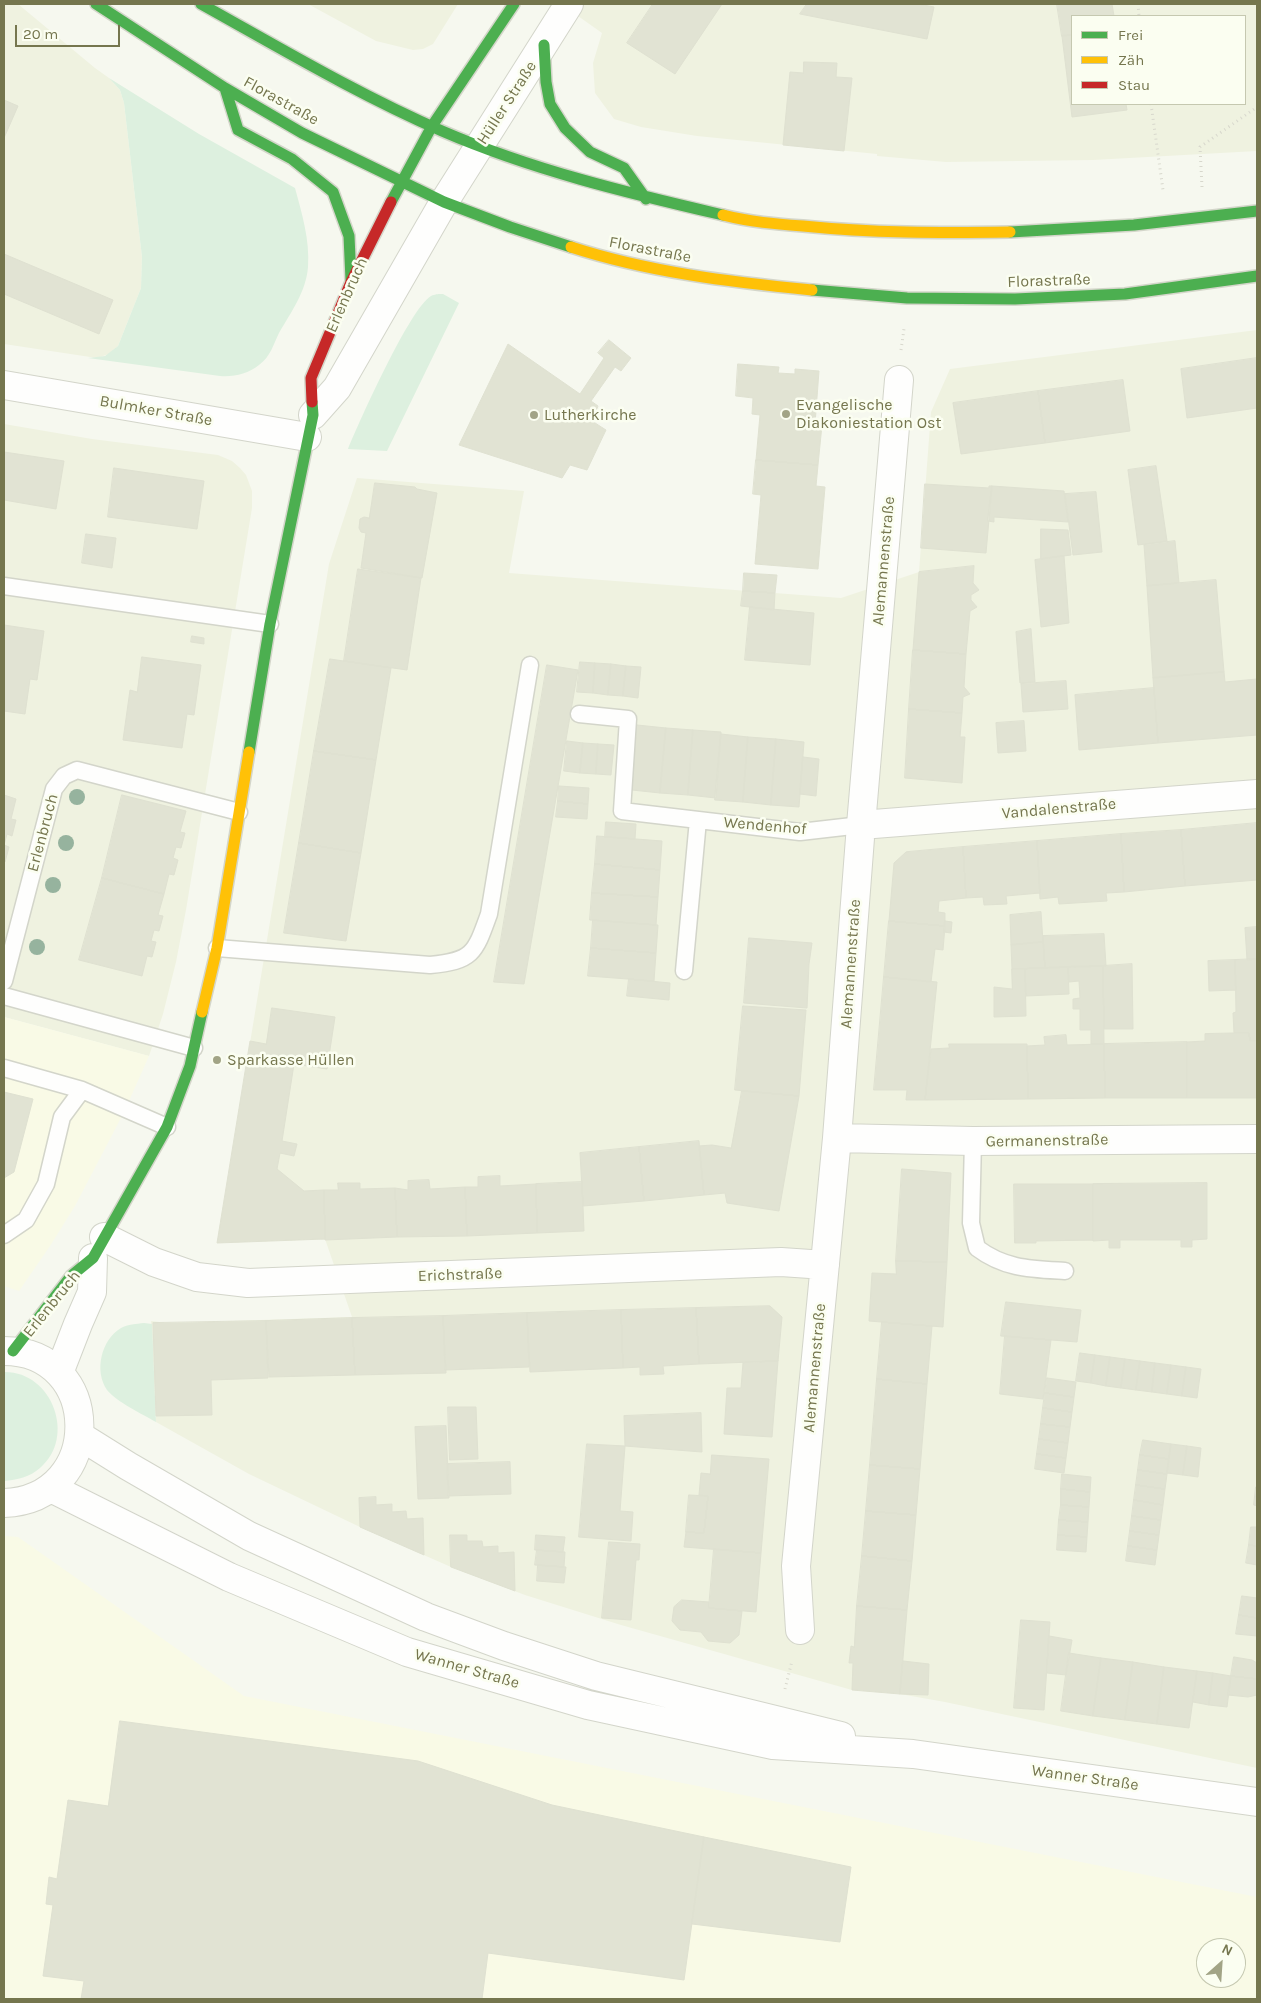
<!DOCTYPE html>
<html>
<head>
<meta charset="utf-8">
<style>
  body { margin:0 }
  #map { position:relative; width:1261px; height:2003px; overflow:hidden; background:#f6f8ef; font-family:Karla,sans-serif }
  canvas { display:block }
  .frame { position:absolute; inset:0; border:5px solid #75764e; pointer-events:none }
  .legend { position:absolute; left:1071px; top:15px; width:175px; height:90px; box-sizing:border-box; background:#fbfef1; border:1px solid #c5c8b0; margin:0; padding:6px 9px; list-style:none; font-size:15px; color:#75764e }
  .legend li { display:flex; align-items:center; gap:10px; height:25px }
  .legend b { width:25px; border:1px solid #c5c8b0 }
  .north { position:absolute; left:1196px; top:1938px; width:50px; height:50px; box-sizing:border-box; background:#fbfef1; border:1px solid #c5c8b0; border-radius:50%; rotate:26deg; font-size:14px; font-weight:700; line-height:20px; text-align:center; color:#75764e }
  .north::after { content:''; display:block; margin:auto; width:18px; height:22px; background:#a2a486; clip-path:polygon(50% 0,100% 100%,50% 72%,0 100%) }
  .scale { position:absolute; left:15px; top:25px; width:105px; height:22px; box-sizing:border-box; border:2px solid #75764e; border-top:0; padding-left:6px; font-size:15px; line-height:18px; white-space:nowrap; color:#75764e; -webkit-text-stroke:4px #fbfef1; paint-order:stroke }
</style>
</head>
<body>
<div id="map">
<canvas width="1261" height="2003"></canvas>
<div class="frame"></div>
<ul class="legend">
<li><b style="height:6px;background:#4caf50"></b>Frei</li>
<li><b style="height:6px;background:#ffc107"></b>Zäh</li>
<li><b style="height:6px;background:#c62828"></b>Stau</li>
</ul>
<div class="north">N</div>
<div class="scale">20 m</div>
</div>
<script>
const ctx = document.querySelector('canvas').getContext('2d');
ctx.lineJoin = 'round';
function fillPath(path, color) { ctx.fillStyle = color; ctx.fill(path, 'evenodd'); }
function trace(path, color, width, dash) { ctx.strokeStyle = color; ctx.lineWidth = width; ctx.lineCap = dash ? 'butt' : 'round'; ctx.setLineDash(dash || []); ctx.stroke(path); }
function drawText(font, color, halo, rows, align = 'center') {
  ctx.font = font + ' Karla,sans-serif'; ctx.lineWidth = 5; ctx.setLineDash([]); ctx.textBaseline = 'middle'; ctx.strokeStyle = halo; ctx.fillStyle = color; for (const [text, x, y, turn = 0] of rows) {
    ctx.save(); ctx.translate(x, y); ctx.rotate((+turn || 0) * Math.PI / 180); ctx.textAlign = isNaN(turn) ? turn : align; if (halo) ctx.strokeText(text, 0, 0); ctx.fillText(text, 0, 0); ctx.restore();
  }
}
const residential = new Path2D(`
  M4 4H18L95 68 109 78 120 90 124 103 142 257 141 288 118 346 109 354 97 358 4 344Z
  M308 4H458L433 44 423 49 413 50 376 41Z
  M561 4H1257V151L1093 160 946 162 877 156V154L697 136 641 127 614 119 595 93 593 63 602 33ZM1072 16H1245V104H1072Z
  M1257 330V1768L945 1702 900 1694 852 1690 621 1625 525 1595 451 1567 360 1527 249 1474 156 1422 151 1321 168 1323 352 1317 325 1239 217 1243 329 564 357 478 524 491 509 573 841 598 919 572 931 412 950 369Z
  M4 424 92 439 218 455 232 461 240 468 246 475 252 491V508L186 910 176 962 163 1014 149 1056 4 1017Z`);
const commercial = new Path2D(`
  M4 1017 149 1056 124 1112 75 1206 50 1246 19 1291 4 1286Z
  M4 1536 18 1537 244 1696 1257 1897V1999H4ZM1206 1948H1236V1978H1206Z`);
const green = new Path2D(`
  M109 78 199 134 295 188C302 214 310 240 308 267 306 292 291 312 279 333 273 345 271 356 259 365 248 374 234 377 220 376L88 358 105 356 118 346 141 288 142 257 124 103 120 90Z
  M439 294H443L459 303 387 451 348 449C359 422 410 308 431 296 432 295 438 294 439 294Z
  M144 1323 152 1324 156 1422C142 1414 117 1402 107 1390 94 1371 101 1340 121 1328 128 1324 136 1324 144 1323Z
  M4 1372C52 1371 77 1437 40 1468 30 1477 17 1480 4 1481Z`);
const building = new Path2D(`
  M653 4H722L675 74 627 43Z
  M807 4H918L934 7 927 39 800 14Z
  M1057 4H1112L1114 16H1072V35L1062 36Z
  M1072 35V104H1126L1127 110 1072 117 1062 36Z
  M804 62 837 63 836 77 852 78 844 151 783 145 790 72 803 73Z
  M4 100 18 106 4 138Z
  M4 254 113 300 99 334 4 294Z
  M609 340 631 358 621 371 615 367 591 401 598 406 592 421 606 430 587 470 570 465 562 478 459 445 508 344 580 394 604 358 598 353Z
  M1257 358V408L1187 418 1181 369Z
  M738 364 779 367 778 373 795 374V369L819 371 815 424 822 425 818 465 756 460 760 415 752 414 753 398 736 396Z
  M1123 380 1130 431 1045 443 1038 391Z
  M1038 391 1045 443 961 454 953 403Z
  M4 452 64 461 56 509 4 500Z
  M756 460 818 465 816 486 825 487 818 569 755 564 761 495 753 494Z
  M1156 466 1167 541 1138 545 1128 470Z
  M114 468 204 481 197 529 108 517Z
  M375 483 415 487 417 489 437 493 422 578 361 568 366 533 361 532 359 528 360 519 364 517 369 518Z
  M925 484 989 488V486H992L986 553 921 548Z
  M992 486 1064 491 1068 522 994 517V522L988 521Z
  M1096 492 1102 552 1073 555 1065 494Z
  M1041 529 1068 530 1071 555 1041 559Z
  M86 534 116 538 112 568 82 563Z
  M1175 541 1179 583 1147 586 1144 545Z
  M1064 556 1069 623 1041 627 1035 560Z
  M974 566 973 583 979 590 971 595V600L977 607 970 611 966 654 913 650 919 572Z
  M358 569 421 578 407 670 344 661Z
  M744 573 777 575 775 593 743 591Z
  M1216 580 1224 672 1153 678 1147 586Z
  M743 591 775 593 774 610 741 606Z
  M750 607 814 613 810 665 745 660Z
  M4 625 44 631 37 680 30 679 25 714 4 711Z
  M1031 629 1035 682 1020 683 1016 632Z
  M192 636 204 638V644L191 642Z
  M913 650 966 654 964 687 970 694 963 697 962 713 909 709Z
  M142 657 201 665 194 715 187 714 182 748 123 740 130 690 137 692Z
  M330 659 391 668 376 760 314 751Z
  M580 662 595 663 593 693 577 692Z
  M595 663 611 664 608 695 593 693Z
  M611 664 626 666 623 696 608 695Z
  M547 665 578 670 524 984 494 982Z
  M626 666 641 667 638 698 623 696Z
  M1224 672 1225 682 1257 679V735L1158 743 1153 678Z
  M1066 681 1068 709 1023 712 1021 684Z
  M1154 688 1158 743 1079 750 1075 695Z
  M909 709 962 713 960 737H965L962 783 905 778Z
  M1024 721 1026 751 998 753 996 723Z
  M637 725 666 728 660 793 632 790Z
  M666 728 693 730 688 795 660 793Z
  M693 730 721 732 716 798 688 795Z
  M721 734 748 737 743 802 715 800Z
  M748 737 776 739 771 805 743 802Z
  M776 739 804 742 799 807 771 805Z
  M567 741 583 743 580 773 564 771Z
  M583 743 598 744 596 774 580 773Z
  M598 744 614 745 611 775 596 774Z
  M314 751 376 760 361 853 299 843Z
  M803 757 819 759 816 796 800 794Z
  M559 786 589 788 588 804 558 801Z
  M4 795 16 799 11 819 16 820 12 836 7 834 4 845 9 847 5 862H4Z
  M122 795 186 811 180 832 185 833 181 848 176 847 173 858 178 860 174 875 169 874 164 894 102 878Z
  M558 801 588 804 587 819 556 817Z
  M606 822 636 824 635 839 605 837Z
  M1257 823V880L1185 886 1181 830Z
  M1181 830 1185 886 1124 892 1121 834Z
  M1121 834 1124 892 1106 893 1107 901 1059 904 1058 897 1040 899 1037 841Z
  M597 836 662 841 660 870 595 864Z
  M1037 841 1040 893 1006 896 1007 904 984 905 983 897 966 898 963 847Z
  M299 843 361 853 346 941 284 933Z
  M963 847 966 898 939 901 938 912 945 913V926L889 921 894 863 906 852Z
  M595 864 660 870 658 897 592 893Z
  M102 878 164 894 158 915 163 916 159 931 154 930 151 941 156 942 152 957 147 956 142 976 79 960Z
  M592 893 658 897 656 925 590 920Z
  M1041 912 1043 942 1011 945 1010 915Z
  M593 920 658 925 656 953 591 948Z
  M889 921 945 926 943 950 935 949 931 982 884 977Z
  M945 921 952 922 951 933 944 932Z
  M1257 927V959L1247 960 1245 928Z
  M1104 934 1106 966 1045 968 1043 936Z
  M749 938 812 943 809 964 807 1008 744 1003Z
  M1043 942 1045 968 1012 969 1011 945Z
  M591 948 656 953 654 981 588 976Z
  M1257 959V1041H1250L1249 1033H1234L1233 1013 1236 1012 1235 960Z
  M1235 960 1236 990 1209 991 1208 961Z
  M1132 964 1133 1029H1104L1103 966Z
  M1103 966 1104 1044H1091V1030H1080V1009H1073V999L1080 998 1079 981 1069 982 1068 967Z
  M1068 967 1069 994 1026 996 1025 969Z
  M1012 969H1025L1026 1016 994 1017V987L1012 989Z
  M884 977 937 982 925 1100H906L907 1090H874Z
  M629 979 670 983 669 1000 627 996Z
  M743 1006 806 1010 799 1096 735 1090Z
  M272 1008 335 1017 327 1069 294 1064 282 1141 297 1144 294 1156 280 1153 277 1169 304 1191 324 1190 325 1239 217 1243 250 1041 266 1044Z
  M1234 1033H1249L1250 1041H1257V1098H1187V1042L1205 1041V1034Z
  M1066 1035 1067 1045 1104 1044 1105 1098 1028 1099 1027 1046 1045 1045 1044 1037Z
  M1187 1042V1098H1105L1104 1044Z
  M949 1044H1027L1028 1099 925 1100 931 1049 949 1048Z
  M742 1091 799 1096 779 1211 727 1203 725 1193 704 1195 699 1146 712 1145 731 1148Z
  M4 1092 33 1099 14 1172 4 1178Z
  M699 1141 704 1195 644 1201 639 1147Z
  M639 1147 644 1201 583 1206 580 1153Z
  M902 1169 951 1173 947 1262 896 1261Z
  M500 1176V1186L536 1184 537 1233 467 1236 465 1187H478V1177Z
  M429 1180 430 1189 465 1187 467 1236 397 1237 395 1188 408 1190V1181Z
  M582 1182 584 1231 537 1233 536 1184Z
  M338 1183H360V1189L395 1188 397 1237 325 1240 324 1190H338Z
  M1207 1183V1239L1192 1240V1247H1181V1240H1120V1248H1109V1240L1093 1241V1184Z
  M1014 1184H1093V1240L1036 1241V1243H1015Z
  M896 1261 947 1262 943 1327 869 1321 872 1273 896 1274Z
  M1006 1302 1081 1310 1077 1342 1001 1336Z
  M770 1306 782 1317 778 1361 699 1364 696 1308Z
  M696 1308 699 1364 663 1366 664 1374 640 1375V1367L623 1368 621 1310Z
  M621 1310 623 1368 530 1372 527 1313Z
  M527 1313 529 1367 445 1370 443 1316Z
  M443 1316 446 1373 355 1375 352 1318Z
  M352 1318 355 1375 269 1377 266 1321Z
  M266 1321 268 1378 211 1380 212 1415 156 1416 153 1323Z
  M882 1322 932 1326 927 1384 877 1379Z
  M1005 1336 1051 1340 1043 1399 1000 1394Z
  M1080 1353 1095 1355 1091 1383 1076 1381Z
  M1095 1355 1110 1357 1106 1386 1091 1383Z
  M1110 1357 1125 1359 1121 1388 1106 1386Z
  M1125 1359 1140 1361 1136 1390 1121 1388Z
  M778 1361 772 1437 724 1434 727 1388H741L743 1363Z
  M1140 1361 1155 1363 1152 1392 1136 1390Z
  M1155 1363 1171 1365 1167 1394 1152 1392Z
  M1171 1365 1186 1367 1182 1396 1167 1394Z
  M1186 1367 1201 1369 1197 1398 1182 1396Z
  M1047 1378 1076 1382 1074 1397 1045 1393Z
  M877 1379 927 1384 920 1469 870 1465Z
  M1045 1393 1074 1397 1072 1412 1043 1408Z
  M448 1407H476L478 1459 450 1460Z
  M1043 1408 1072 1412 1070 1427 1041 1424Z
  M701 1413 702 1452 625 1446 624 1416Z
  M1041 1424 1070 1427 1068 1443 1039 1439Z
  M446 1426 449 1498 418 1499 415 1427Z
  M1039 1439 1068 1443 1066 1458 1037 1454Z
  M1143 1440 1171 1444 1169 1459 1140 1455Z
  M587 1444 625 1446 620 1511 633 1512 631 1541 579 1537Z
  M1171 1444 1187 1446 1183 1475 1167 1473Z
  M1187 1446 1201 1448 1198 1477 1183 1475Z
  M1037 1454 1066 1458 1064 1473 1035 1469Z
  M712 1455 769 1459 761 1553 684 1547 686 1532 704 1533 708 1496 699 1495 701 1473 710 1474Z
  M1140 1455 1169 1459 1167 1474 1138 1470Z
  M510 1462 511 1494 448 1496 447 1464Z
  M870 1465 920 1469 916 1515 866 1511Z
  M1138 1470 1167 1474 1165 1489 1136 1485Z
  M1062 1474 1091 1477 1090 1492 1061 1489Z
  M1136 1485 1165 1489 1163 1505 1134 1500Z
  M1256 1487H1257V1506L1254 1505Z
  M1061 1489 1090 1492 1089 1507 1061 1505Z
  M689 1495 708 1496 704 1533 686 1532Z
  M376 1497V1505L392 1504V1512L406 1511 407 1519 423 1518 424 1555 360 1527 359 1498Z
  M1134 1500 1163 1505 1161 1520 1132 1516Z
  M1061 1505 1089 1507 1088 1522 1059 1520Z
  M866 1511 916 1515 912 1561 862 1556Z
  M1132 1516 1161 1520 1159 1535 1130 1531Z
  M1059 1520 1088 1522 1087 1537 1058 1535Z
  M1251 1527H1257V1546L1249 1545Z
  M1130 1531 1159 1535 1157 1550 1128 1546Z
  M450 1535H467V1541H482L483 1547 498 1546V1553L514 1552 515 1591 451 1567Z
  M536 1535 565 1537 563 1552 535 1550Z
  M1058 1535 1087 1537 1086 1552 1057 1550Z
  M609 1542 640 1544 639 1560H636L631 1620 602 1618Z
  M1249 1545 1257 1546V1565L1246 1563Z
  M1128 1546 1157 1550 1155 1565 1126 1561Z
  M714 1549 761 1553 756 1612 709 1608Z
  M537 1550 565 1552 564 1567 535 1565Z
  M862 1556 912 1561 907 1610 857 1606Z
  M538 1565 566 1567 564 1583 537 1581Z
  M1242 1596 1257 1598V1618L1239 1615Z
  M682 1600 709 1602V1608L742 1611 739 1635 730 1643 708 1641 701 1632 680 1630 672 1621 674 1607Z
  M857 1606 907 1610 900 1694 852 1690 853 1663H849L851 1646 854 1647Z
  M1239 1615 1257 1618V1636L1236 1634Z
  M1021 1620 1050 1622 1044 1710 1014 1708Z
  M1049 1636 1072 1640 1066 1675 1047 1673Z
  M1069 1653 1101 1658 1093 1716 1061 1711Z
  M1234 1657 1252 1660 1257 1663V1679L1231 1676Z
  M1101 1658 1133 1662 1125 1720 1093 1716Z
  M903 1661 929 1664 928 1695 900 1694Z
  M1133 1662 1164 1667 1157 1724 1125 1720Z
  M1164 1667 1197 1671 1189 1728 1157 1724Z
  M1197 1671 1213 1673 1209 1705 1193 1702Z
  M1213 1673 1231 1676 1227 1707 1209 1705Z
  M1231 1676 1257 1679V1695L1248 1697 1228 1695Z
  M120 1721 418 1761 552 1805 704 1837 684 1980 488 1953 482 1999H81L84 1981 43 1976 53 1905 46 1904 49 1877 57 1879 68 1800 108 1806Z
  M704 1837 851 1867 840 1942 692 1924Z`);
const path = new Path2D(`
  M1138 4 1139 16
  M1151 104 1163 190
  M1202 187 1200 147 1257 107
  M901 350 904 329
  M785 1689 792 1661`);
const lane = new Path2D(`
  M4 586 270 624
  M579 714 628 719 622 811 800 832 861 825
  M217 948 430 965C473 961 475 953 489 914L530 665
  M684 971 698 820
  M4 981 54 789 64 776 77 770 239 812
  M4 996 194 1048
  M4 1068 82 1090 167 1127
  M973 1141 971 1223 977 1248C1005 1269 1031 1269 1065 1271
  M4 1235 26 1220 46 1184 62 1117 82 1090`);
const street = new Path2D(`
  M4 385 307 437
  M313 415 337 388 444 202 569 4
  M861 825 1257 794
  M837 1138 973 1141 1257 1139
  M104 1237 154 1262 197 1277 248 1283 781 1262 825 1265
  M4 1351C103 1351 106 1499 4 1503
  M59 1373 78 1324 92 1292 93 1258
  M80 1436 128 1466 249 1536 426 1617 504 1646 596 1676 841 1736
  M51 1488 229 1577 407 1652 588 1705 773 1745 913 1754 1257 1802
  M800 1630 796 1566 837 1138 861 825 899 380`);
const fast = new Path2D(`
  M96 4 225 88 302 133 444 202 510 227 571 247
  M201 4C280 48 359 95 442 131 532 170 628 193 723 215
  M544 45 546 82 550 104 565 128 590 152 624 168 646 199
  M225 88 238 130 292 159 333 192 349 236 351 280
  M391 202 432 126 514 4
  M1010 232 1134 225 1257 211
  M812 290 907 298 1015 299 1125 294 1257 276
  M249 752 270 624 313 415 312 402
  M13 1351 71 1276 93 1258 167 1127 190 1066 202 1012`);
const slow = new Path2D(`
  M723 215C750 222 776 224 803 226 872 233 941 233 1010 232
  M571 247C648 272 730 282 812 290
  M202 1012 217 948 249 752`);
const jam = new Path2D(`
  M312 402 311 378 351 282 391 202`);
const trees = [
  [77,797],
  [66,843],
  [53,885],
  [37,947]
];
const markers = [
  [786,414,5,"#a2a486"],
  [534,415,5,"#a2a486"],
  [217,1060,5,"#a2a486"]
];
const streetNames = [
  ["Florastraße",281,101,29],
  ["Hüller Straße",507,103,-57],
  ["Florastraße",650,250,11],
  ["Florastraße",1049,281,-2],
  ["Erlenbruch",347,295,-66],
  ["Bulmker Straße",156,411,10],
  ["Alemannenstraße",884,561,-85],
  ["Vandalenstraße",1059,809,-5],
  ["Wendenhof",765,826,5],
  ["Erlenbruch",43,833,-75],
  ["Alemannenstraße",851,964,-86],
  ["Germanenstraße",1047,1141,-1],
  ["Erichstraße",460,1275,-2],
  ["Erlenbruch",52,1304,-51],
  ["Alemannenstraße",815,1368,-85],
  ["Wanner Straße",467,1669,16],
  ["Wanner Straße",1085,1778,8]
];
const poiNames = [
  ["Evangelische",796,405],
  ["Diakoniestation Ost",796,423],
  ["Lutherkirche",544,415],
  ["Sparkasse Hüllen",227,1060]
];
fillPath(residential, '#eff2e0');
fillPath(commercial, '#f9fae6');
fillPath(green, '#ddf0df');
fillPath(building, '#e1e3d3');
trace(building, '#dfe1d1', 1);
trace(lane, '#d3d5ca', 19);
trace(street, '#d3d5ca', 30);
trace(fast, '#d4d6ca', 14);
trace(slow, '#d4d6ca', 14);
trace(jam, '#d4d6ca', 14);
trace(path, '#d8d8cd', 3, [1, 4]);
trace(lane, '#fefefd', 16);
trace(street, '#fefefd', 28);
trace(fast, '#4caf50', 11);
trace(slow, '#ffc107', 11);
trace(jam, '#c62828', 11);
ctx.fillStyle = '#96b39e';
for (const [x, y] of trees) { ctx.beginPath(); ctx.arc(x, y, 8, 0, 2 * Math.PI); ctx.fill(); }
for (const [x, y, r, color] of markers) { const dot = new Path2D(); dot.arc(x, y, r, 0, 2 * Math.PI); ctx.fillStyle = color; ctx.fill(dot); trace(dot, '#fbfef1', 2); }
drawText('16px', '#75764e', '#fbfef1', streetNames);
drawText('16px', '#75764e', '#fbfef1', poiNames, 'left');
</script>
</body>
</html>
